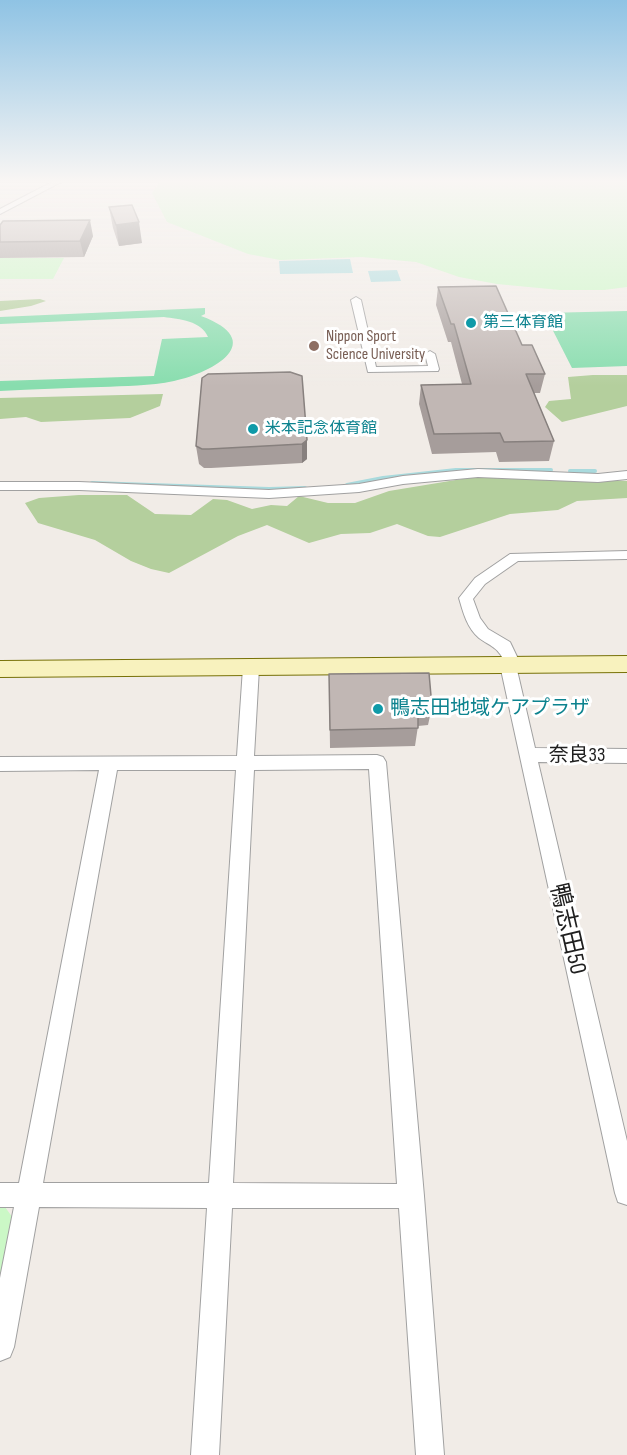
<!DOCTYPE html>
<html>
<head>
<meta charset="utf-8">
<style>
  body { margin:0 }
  canvas { display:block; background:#f1ece7 }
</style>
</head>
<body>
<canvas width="627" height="1455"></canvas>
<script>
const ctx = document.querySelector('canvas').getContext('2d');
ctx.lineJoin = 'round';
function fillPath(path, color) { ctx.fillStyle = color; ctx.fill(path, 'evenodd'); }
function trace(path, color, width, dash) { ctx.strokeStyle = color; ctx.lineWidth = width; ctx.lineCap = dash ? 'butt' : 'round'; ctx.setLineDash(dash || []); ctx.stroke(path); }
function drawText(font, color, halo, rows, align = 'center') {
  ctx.font = font + ' "Sofia Sans Condensed","Noto Sans JP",sans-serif'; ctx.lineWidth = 6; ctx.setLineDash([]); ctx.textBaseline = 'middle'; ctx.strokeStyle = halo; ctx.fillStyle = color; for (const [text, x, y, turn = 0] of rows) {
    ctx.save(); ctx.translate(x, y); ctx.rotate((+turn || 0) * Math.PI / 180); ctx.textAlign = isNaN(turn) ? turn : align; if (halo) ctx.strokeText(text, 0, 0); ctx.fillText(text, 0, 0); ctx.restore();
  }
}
const forest = new Path2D(`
  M40 299 46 301 31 306 0 311V301Z
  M593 375H627V406L562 422 545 407 549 401 571 399 568 377Z
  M163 394 160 406 130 418 41 422 26 417 0 419V398Z
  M480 476 627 481V498L577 501 558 510 510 514 440 537 428 536 397 524 370 533 341 534 309 543 267 525 238 536 169 573 151 569 131 561 95 540 38 523 25 503 39 498 79 495H127L155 514 191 515 213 499 227 500 252 509 271 505 287 506 299 496 328 503H355L389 491Z`);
const park = new Path2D(`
  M160 182H627V287L604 290H560L497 284 459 277 416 262 362 257 280 260 248 254 167 222 152 193Z
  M0 258H64L53 279H0Z
  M0 1207H5L13 1218 0 1285Z`);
const pitch = new Path2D(`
  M205 308V314L201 316C268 341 215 372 174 381 150 386 125 386 101 387 67 388 34 389 0 391V381L154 376 162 339 208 337C202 321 179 319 164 317L0 324V317Z
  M627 311V366L572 368 544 313Z`);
const water = new Path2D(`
  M350 259 353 273 280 274 279 261Z
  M397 270 401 281 371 282 368 271Z`);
const stream = new Path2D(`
  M570 471H595
  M92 483 269 489 305 488
  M347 485 383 478 456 470H551`);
const street = new Path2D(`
  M52 182H61L0 214V209Z
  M356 297 361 300 376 367 428 366 425 354 430 351 435 354 439 369 438 371 368 372 351 300Z
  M478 469 598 474 627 471V479L598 482 478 477 403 484 359 492 269 498 79 490H0V482H79L269 490 359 484 403 476Z
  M627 551V559L518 561 485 584 473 599 480 618 488 629 510 642 521 665 517 670 535 748 627 749V763L538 762 627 1141V1205L618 1202 615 1193 500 665 504 661C498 647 490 646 479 638 467 628 463 612 459 598L475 578 510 554Z
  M251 662 256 664 259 668 254 756 377 755 383 757 386 762 424 1196 444 1455H416L399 1208H232L219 1455H191L207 1208 39 1207 14 1347 10 1357 0 1361V1278L14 1207H0V1183H19L99 770 0 771V757L237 756 243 668 246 664ZM369 769 397 1184 233 1183 254 770ZM117 770H236L209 1183H43Z`);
const secondary = new Path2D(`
  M627 656V672L0 677V661Z`);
const wall = new Path2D(`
  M109 207 142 243 119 246 113 228Z
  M0 225 93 236 84 257 0 258Z
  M438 287 522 345 545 374 540 393H534L554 441 549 461 499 462 496 452 432 454 419 404 421 385 462 384 451 342H448L436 305Z
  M290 372 307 459 302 463 211 468H204L199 464 196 446Z
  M329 674 432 707 428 725 418 726 415 746 330 748Z`);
const shadedWall = new Path2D(`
  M90 220 93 236 84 257 80 241Z
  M139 222 142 243 119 246 116 225Z
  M307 440V459L302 463V444Z`);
const building = new Path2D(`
  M132 205 139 222 116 225 109 207Z
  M90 220 80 241 0 242V225L3 221Z
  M496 286 522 345H532L545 374H526L554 441 504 442 500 433 434 434 421 385 471 384 454 324H451L438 287Z
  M290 372 302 376 307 440 302 444 209 449H202L196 446 202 378 208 374Z
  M429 673 432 707 418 708V728L330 730 329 674Z`);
const markers = [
  [471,323,6,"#0f9aa8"],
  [314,346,6,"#8d6e63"],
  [253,429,6,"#0f9aa8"],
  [378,709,6,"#0f9aa8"]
];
const farCulturenames = [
  ["第三体育館",483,323],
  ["米本記念体育館",265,429]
];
const farEducationnames = [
  ["Nippon Sport",326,337],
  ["Science University",326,355]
];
const cultureNames = [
  ["鴨志田地域ケアプラザ",390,709]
];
const streetNames = [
  ["奈良33",577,756]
];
const nearStreetnames = [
  ["鴨志田50",567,929,77]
];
fillPath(forest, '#b4cf9d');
fillPath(park, '#cbf8c6');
fillPath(pitch, '#88ddae');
fillPath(water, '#a9dadd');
trace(stream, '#a9dadd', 4);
trace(street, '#a1a1a1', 2);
trace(secondary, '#777108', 2);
fillPath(street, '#fff');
fillPath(secondary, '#f8f2be');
fillPath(wall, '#a69d9b');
fillPath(shadedWall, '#87807e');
fillPath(building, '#c1b7b4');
trace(building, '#87807e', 1.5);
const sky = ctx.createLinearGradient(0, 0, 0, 386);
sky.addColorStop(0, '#8fc3e4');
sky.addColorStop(0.47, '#f9f6f4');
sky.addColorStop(1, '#f9f6f400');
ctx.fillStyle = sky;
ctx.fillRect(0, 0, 627, 386);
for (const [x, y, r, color] of markers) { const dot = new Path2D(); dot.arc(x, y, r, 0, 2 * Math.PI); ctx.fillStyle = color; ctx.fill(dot); trace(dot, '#fff', 2); }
drawText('16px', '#0d838f', '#fff', farCulturenames, 'left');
drawText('16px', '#785e54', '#fff', farEducationnames, 'left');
drawText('20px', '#0d838f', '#fff', cultureNames, 'left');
drawText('20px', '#202020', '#fff', streetNames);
drawText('24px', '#202020', '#fff', nearStreetnames);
</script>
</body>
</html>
